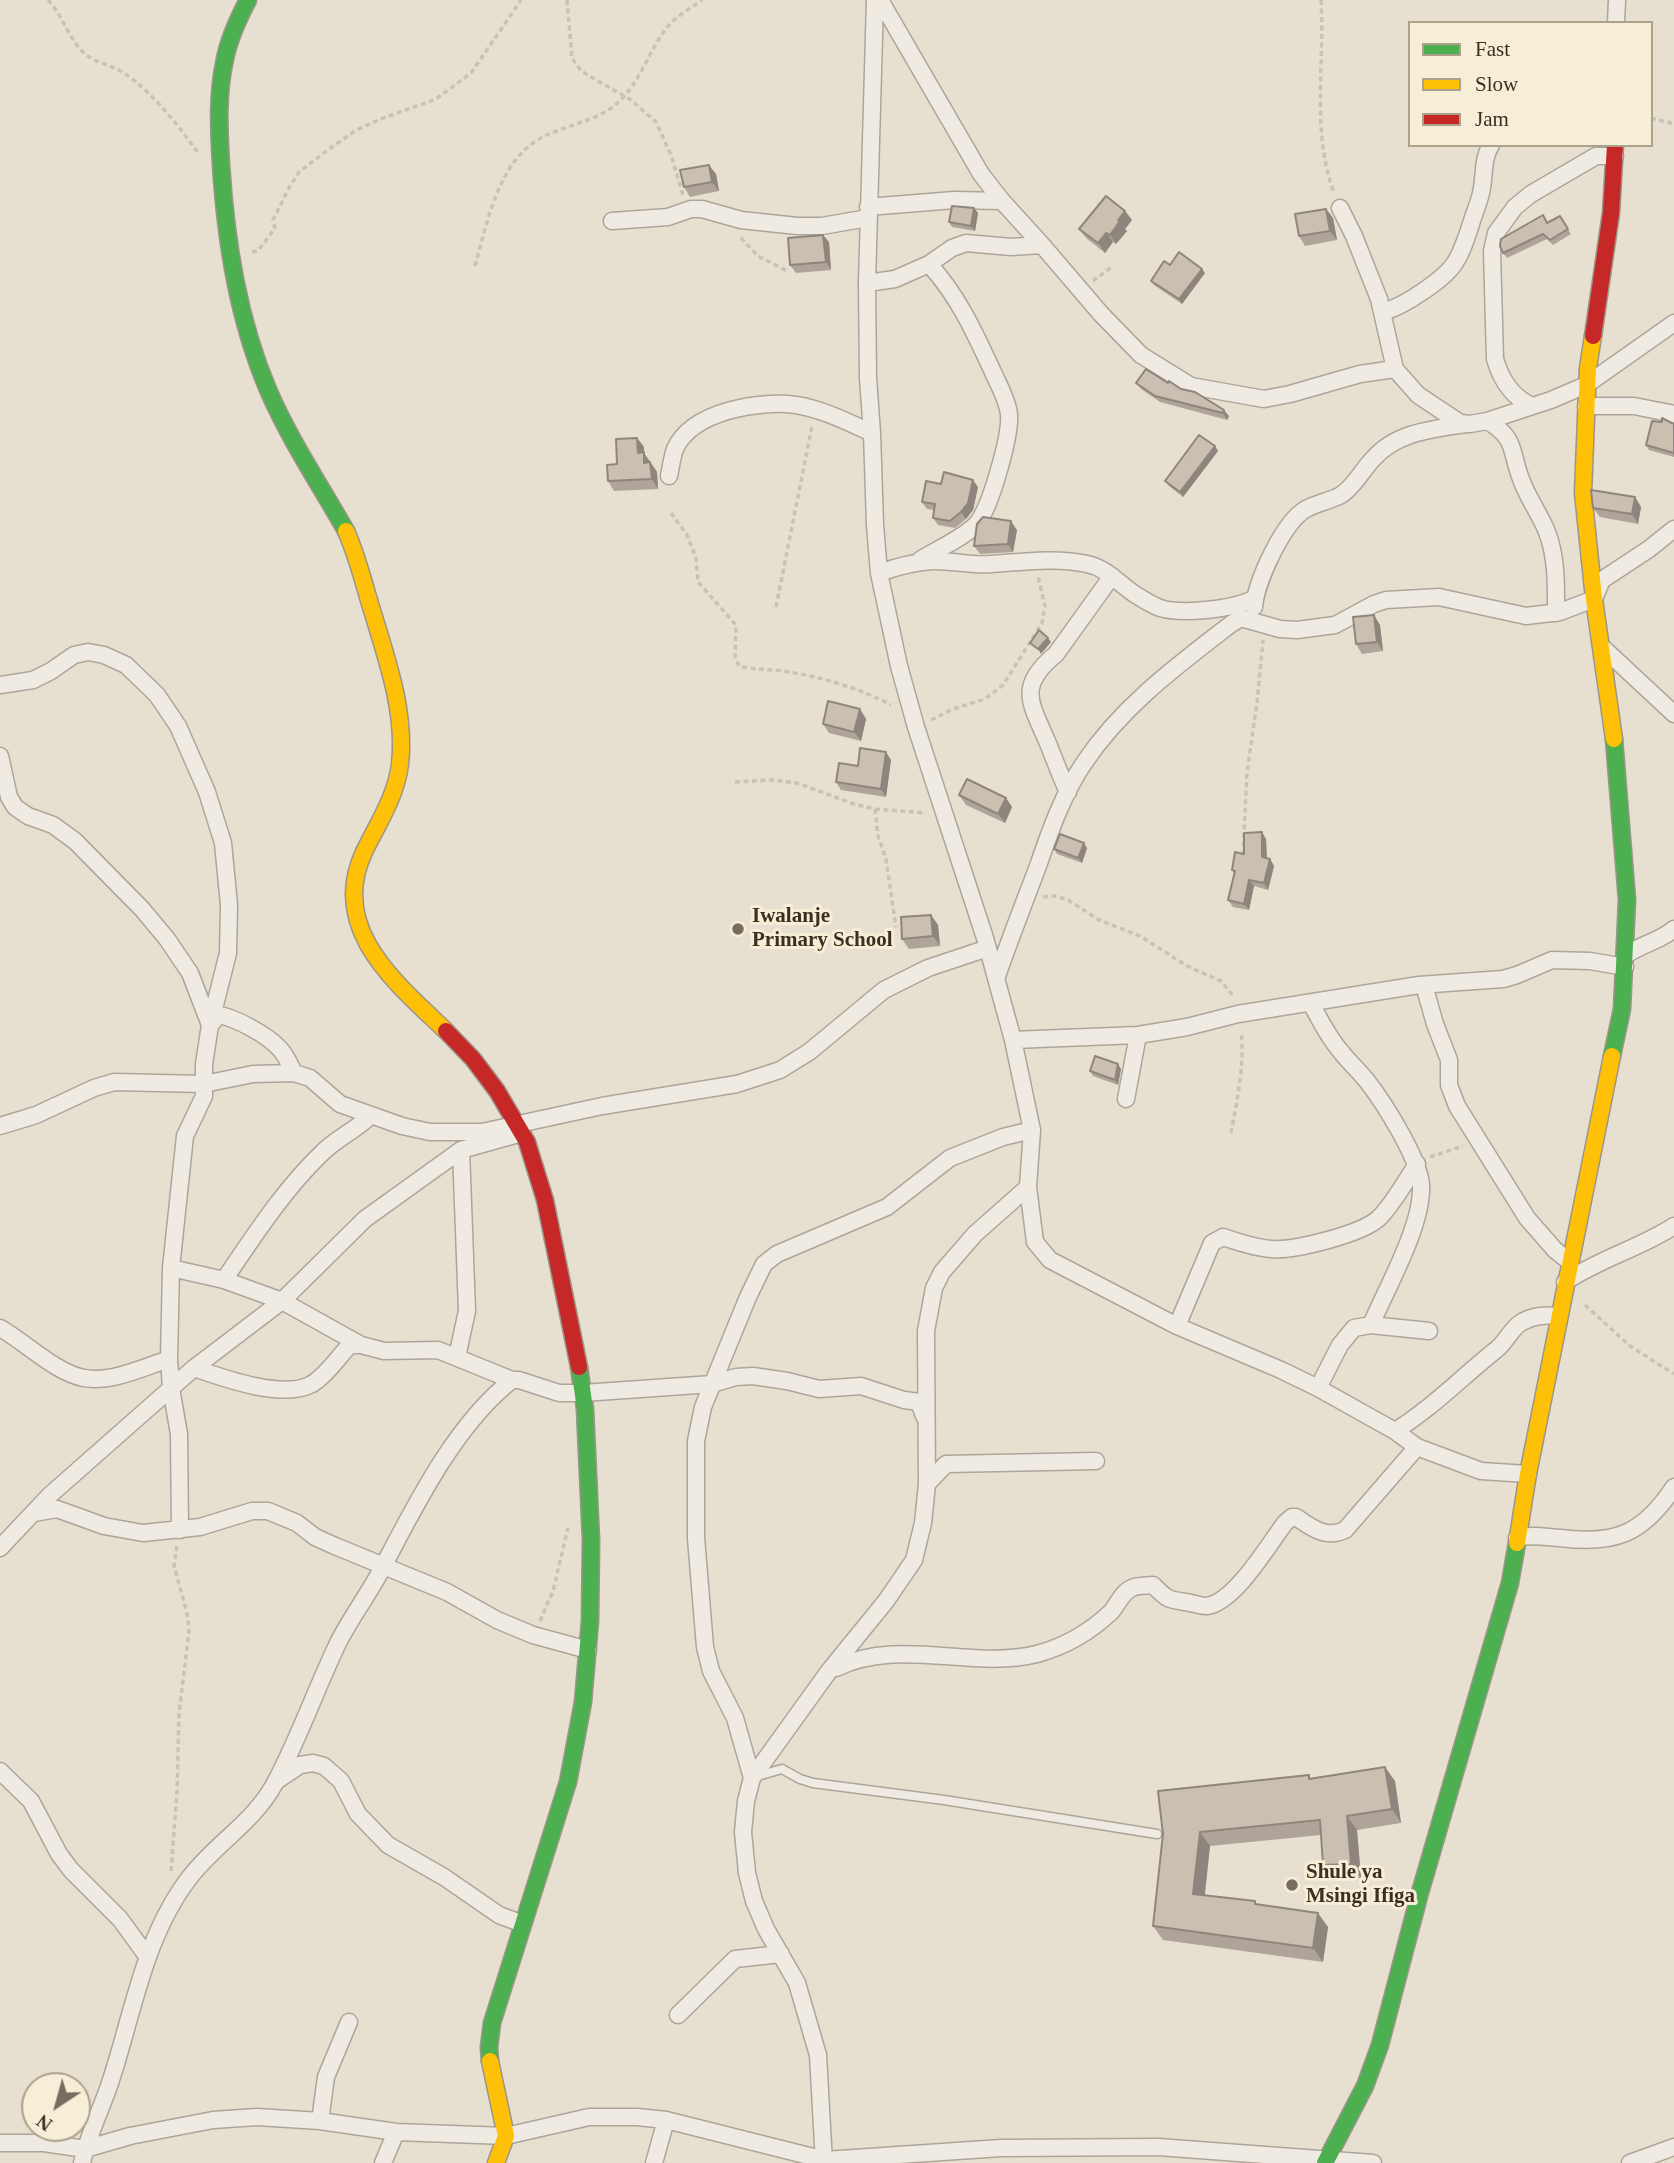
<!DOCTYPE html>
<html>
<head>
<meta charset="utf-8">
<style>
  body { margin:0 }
  #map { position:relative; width:1674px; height:2163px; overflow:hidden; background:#e7e0d1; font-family:"Times New Roman",serif }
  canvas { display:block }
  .legend { position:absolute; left:1408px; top:21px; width:245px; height:126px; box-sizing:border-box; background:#f7eed8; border:2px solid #ada18e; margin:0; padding:9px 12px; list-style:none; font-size:21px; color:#3d2e20 }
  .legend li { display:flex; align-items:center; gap:14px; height:35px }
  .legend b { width:35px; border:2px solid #ada18e }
  .north { position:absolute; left:21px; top:2072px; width:70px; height:70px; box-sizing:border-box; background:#f7eed8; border:2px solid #ada18e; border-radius:50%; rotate:216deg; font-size:19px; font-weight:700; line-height:28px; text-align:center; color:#3d2e20 }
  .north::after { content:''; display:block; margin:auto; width:24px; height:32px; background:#786c5e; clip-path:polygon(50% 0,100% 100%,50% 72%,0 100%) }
</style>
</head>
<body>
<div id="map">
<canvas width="1674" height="2163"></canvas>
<ul class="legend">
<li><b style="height:9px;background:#4caf50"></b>Fast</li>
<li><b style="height:9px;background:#ffc107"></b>Slow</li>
<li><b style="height:9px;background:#c62828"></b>Jam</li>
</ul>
<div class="north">N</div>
</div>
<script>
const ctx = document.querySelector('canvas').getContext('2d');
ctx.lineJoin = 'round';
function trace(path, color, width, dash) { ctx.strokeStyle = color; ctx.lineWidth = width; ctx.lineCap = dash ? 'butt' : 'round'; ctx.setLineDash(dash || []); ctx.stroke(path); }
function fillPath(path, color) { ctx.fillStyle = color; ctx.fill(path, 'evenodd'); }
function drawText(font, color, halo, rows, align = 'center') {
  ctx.font = font + ' "Times New Roman",serif'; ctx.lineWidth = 6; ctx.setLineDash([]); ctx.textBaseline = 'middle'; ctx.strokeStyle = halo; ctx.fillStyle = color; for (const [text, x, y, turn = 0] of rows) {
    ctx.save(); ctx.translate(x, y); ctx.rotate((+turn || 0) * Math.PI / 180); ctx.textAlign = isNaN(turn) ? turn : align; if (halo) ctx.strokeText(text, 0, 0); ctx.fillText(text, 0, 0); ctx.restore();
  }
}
const path = new Path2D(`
  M48 0C63 16 69 40 85 54 96 63 112 65 124 73 151 91 180 127 198 153
  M567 0 572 58 581 71 631 100 656 122 671 155 683 195
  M1321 0C1325 64 1311 131 1334 193
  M1651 118 1674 124
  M741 238 758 256 787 271
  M252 252 258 251 275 228 273 220 289 188 299 172 332 147 355 131 378 120 436 99 471 73 521 0
  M475 266C488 220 499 156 547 135 568 125 597 120 615 105 638 87 648 53 665 30 674 17 690 9 702 0
  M1093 281 1113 266
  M671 513 687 535 696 558 698 582 736 625 735 657 739 666C754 670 767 669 782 671 819 676 859 688 891 705
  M776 607 812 426
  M931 720 953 709 985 699 1003 685 1042 623 1045 606 1038 576
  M735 782 771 780 797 783 854 804 875 809 926 813
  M875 809 878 836 886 859 896 927
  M1243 855 1247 772 1257 703 1263 640
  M1043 897 1055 896 1068 900 1099 920 1140 936 1187 966 1221 981 1234 997
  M1231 1133C1237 1100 1245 1065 1241 1032
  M1430 1157 1463 1146
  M1585 1305 1630 1346 1674 1374
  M540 1621 553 1591 568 1528
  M171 1871 177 1792 179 1714 189 1631 187 1613 174 1566 177 1545`);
const lane = new Path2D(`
  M754 1777 782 1769 800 1779 813 1783 944 1800 1157 1834`);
const street = new Path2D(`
  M875 0 867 283 868 378 872 433 875 525 879 573 899 666 916 727 985 938 1013 1040 1032 1130 1028 1187 1035 1242 1050 1260 1177 1326 1281 1370 1318 1388 1395 1431 1417 1447 1481 1471 1528 1474
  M880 0 981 174 1002 201 1042 245 1101 314 1141 355 1191 386 1264 399 1290 394 1360 374 1395 369 1418 395 1460 423 1470 424 1487 421 1551 400 1586 385 1674 323
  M1616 23 1617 0
  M868 207 954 200 1002 201
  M1340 208 1354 236 1379 299 1395 369
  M612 221 668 217 691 209H702L741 220 797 226H822L868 218
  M867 283 895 279 929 264 952 248 966 243 1011 247 1042 245
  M1383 312C1397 308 1409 301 1422 292 1455 270 1459 261 1471 224 1474 213 1479 203 1481 193 1485 176 1482 159 1491 145
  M1532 406C1512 397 1501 380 1495 359L1492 251 1496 233 1515 207 1531 194 1596 156H1615
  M1586 406H1634L1674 414
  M1487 421C1517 438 1510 451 1521 479 1527 497 1540 514 1547 532 1557 558 1556 586 1556 613
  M669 476C671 467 672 457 675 449 692 411 759 400 796 405 822 409 848 422 872 433
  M920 560C936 550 969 535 978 522 991 505 1011 435 1009 414 1007 398 998 384 992 370 974 331 958 296 929 264
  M879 573C896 567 913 562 932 561 951 560 971 566 991 564 1020 562 1058 557 1087 564 1107 568 1119 584 1136 595 1144 600 1152 605 1160 608 1182 615 1235 609 1255 598
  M1254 607C1256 582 1283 522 1306 509 1317 503 1330 501 1341 495 1355 486 1362 470 1373 459 1396 432 1433 429 1466 424
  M1601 646 1674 714
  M0 685 33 680 51 671 74 655 88 652 104 655 126 665 157 695 178 726 207 792 223 843 229 905 228 953 210 1025 204 1064V1096L185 1136 171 1268 169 1359 171 1388 179 1434 180 1530
  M0 756 9 797 15 807 28 816 53 825 75 841 142 909 167 939 190 973 210 1025 219 1015C236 1018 267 1035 279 1048 286 1055 290 1065 294 1073
  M1068 792C1060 775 1054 758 1047 741 1030 702 1017 686 1056 654L1112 576
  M1625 956C1640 944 1659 942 1674 929
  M997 976C1010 939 1024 903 1038 866 1050 831 1063 794 1084 763 1122 706 1178 665 1231 624L1241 618 1280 629 1297 630 1335 625 1374 604 1386 600 1439 597 1526 616 1560 612 1594 599 1602 580 1649 549 1674 529
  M1424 985 1435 1024 1449 1060V1085L1457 1106 1527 1218 1555 1250 1570 1262
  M1311 1003C1320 1021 1329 1038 1342 1053 1350 1063 1359 1071 1367 1081 1384 1103 1419 1158 1421 1185 1423 1225 1387 1287 1371 1325
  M1013 1040 1138 1035 1187 1027 1238 1014 1419 985 1503 979 1517 975 1552 960 1590 961 1625 967
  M1126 1099 1138 1035
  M0 1126 36 1115 94 1088 114 1082 204 1084 253 1074 294 1073 310 1078 340 1104 402 1126 430 1132H482L602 1106 737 1084 780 1070 809 1052 884 990 928 968 988 948
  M171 1268 224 1280 282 1301 361 1345 384 1351 438 1350 512 1380H519L559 1393H583L712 1384 736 1377 753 1376 787 1381 819 1389 861 1386 904 1400 919 1402 924 1416
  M224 1280C254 1236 284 1189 323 1152 337 1138 356 1130 370 1116
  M1565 1282C1599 1259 1640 1248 1674 1226
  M1177 1326 1212 1243 1223 1237C1239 1242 1254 1248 1271 1249 1294 1251 1362 1234 1379 1218 1394 1203 1405 1182 1417 1164
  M0 1328C25 1342 56 1373 84 1378 111 1383 144 1367 169 1359
  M457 1357 467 1311 461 1150
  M194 1368C223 1378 283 1400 312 1384 327 1375 338 1357 350 1345H361
  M1318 1388 1340 1345 1354 1328 1371 1325 1429 1331
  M1395 1431C1432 1408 1462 1377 1497 1349 1507 1341 1511 1328 1522 1322 1534 1315 1546 1315 1559 1316
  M927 1484 946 1464 1096 1461
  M34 1513 57 1509 104 1526 143 1533 200 1527 252 1511H268L297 1523 315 1537 335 1546 447 1592 497 1620 533 1635 588 1650
  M1517 1538C1530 1534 1546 1537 1560 1538 1615 1545 1643 1534 1674 1487
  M0 1548 50 1495 194 1368 282 1301 365 1219 461 1150 522 1133
  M836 1668C900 1637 971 1670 1037 1654 1066 1646 1089 1633 1111 1612 1118 1604 1122 1592 1132 1588 1138 1585 1146 1586 1153 1585 1167 1599 1166 1599 1185 1602 1193 1603 1200 1606 1207 1606 1235 1602 1269 1544 1285 1523L1292 1517H1296C1312 1528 1326 1539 1345 1530L1417 1447
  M0 1771 31 1801 59 1854 71 1870 120 1919 147 1956
  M752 1778 735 1718 711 1671 705 1647 696 1538V1441L703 1407 748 1297 764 1264 777 1254 887 1207 950 1158 1003 1137 1032 1130
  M276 1781 300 1765 313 1763 324 1766 341 1781 358 1814 388 1845 444 1877 499 1915 523 1924
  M678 2015 735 1959 781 1954
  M320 2121 326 2077 349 2022
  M0 2143H44L85 2149 130 2136 213 2120 257 2117 320 2121 396 2132 506 2136 589 2117H637L666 2120 825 2160 1001 2148 1158 2147 1373 2163
  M82 2163C88 2135 101 2110 110 2083 133 2014 144 1936 190 1877 216 1843 254 1822 275 1783 299 1738 316 1689 338 1643 352 1615 372 1590 386 1561 418 1500 457 1423 512 1380
  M383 2163 396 2132
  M654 2163 666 2120
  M824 2163 818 2055 797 1983 766 1929 754 1901 747 1873 743 1832 746 1801 752 1778 829 1671 886 1601 914 1560 923 1523 927 1484 926 1331 934 1288 942 1272 975 1234 1028 1187
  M1630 2163 1674 2147`);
const fast = new Path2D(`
  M248 0C238 19 229 38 225 59 217 94 219 130 221 165 226 242 238 320 269 392 290 440 320 485 346 531
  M1612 1056 1622 1009 1627 900 1614 739
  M490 2061 489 2047 492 2023 568 1782 583 1702 590 1621 591 1540 585 1409 579 1367
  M1325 2163 1365 2086 1380 2045 1419 1896 1510 1583 1517 1543`);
const slow = new Path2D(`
  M1593 336 1588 368 1583 493 1594 599 1614 739
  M346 531C357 555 363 581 371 607 386 657 406 711 400 764 396 797 378 823 364 852 328 929 396 983 446 1031
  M1517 1543 1528 1474 1612 1056
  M490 2061 506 2136 496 2163`);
const jam = new Path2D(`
  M1593 336 1611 213 1615 145
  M446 1031 473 1059 497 1091 527 1142 545 1200 579 1367`);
const wall = new Path2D(`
  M716 174 719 191 690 197 684 187Z
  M974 208 978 213 975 231 952 227 949 222Z
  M1326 209 1333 218 1337 240 1305 246 1299 236Z
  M1125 211 1132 220 1125 229 1127 231 1116 244 1113 242 1105 253 1086 238 1079 229Z
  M1560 216 1571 234 1553 245 1547 239 1507 258 1503 253Z
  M829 242 831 270 796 273 790 265Z
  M1205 273 1182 304 1154 285 1151 281Z
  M1136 383H1168L1229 416 1227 420 1160 402 1141 389Z
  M1674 424V457L1649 450 1646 445Z
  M637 438 644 447V453L657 472 658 489 614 491 608 481 617 464Z
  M1218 451 1183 497 1169 486 1165 481Z
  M941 484 978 487 973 510 966 519 955 528 938 525 933 518 934 510 927 509 922 502Z
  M1635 497 1641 507 1638 524 1600 517 1593 508Z
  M1017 530 1013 552 980 554 974 546Z
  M1380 625 1383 651 1362 654 1356 644Z
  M860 709 866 719 861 741 829 733 823 724Z
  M891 760 886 797 841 790 836 782 858 766Z
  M959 795 1006 798 1012 807 1005 823 966 805Z
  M1266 839 1267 858 1270 859 1274 866 1268 890 1254 886 1249 910 1233 907 1228 900 1234 873 1232 870 1244 854Z
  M1087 848 1082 863 1057 854 1054 849Z
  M931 915 938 925 940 946 909 949 902 939Z
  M1121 1069 1118 1085 1093 1076 1090 1071Z
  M1309 1775 1311 1779 1395 1781 1401 1823 1357 1830 1361 1878 1333 1880 1323 1865 1321 1835 1210 1846 1205 1895 1255 1901 1257 1904 1328 1927 1323 1962 1163 1940 1153 1926 1163 1834Z`);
const shadedWall = new Path2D(`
  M709 165 716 174 719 191 712 182Z
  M974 208 978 213 975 231 971 226Z
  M1326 209 1333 218 1337 240 1330 231Z
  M1125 211 1132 220 1125 229 1127 231 1116 244 1110 235 1118 220Z
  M1106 233 1113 242 1105 253 1098 243Z
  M823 235 829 242 831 270 826 262Z
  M1202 269 1205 273 1182 304 1179 299Z
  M1224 410 1229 416 1227 420 1223 413Z
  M637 438 644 447V453L657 472 658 489 652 479 651 473 638 453Z
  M1215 446 1218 451 1183 497 1180 492Z
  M973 480 978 487 973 510 966 519 961 512Z
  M1635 497 1641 507 1638 524 1632 514Z
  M1011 521 1017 530 1013 552 1008 544Z
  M1374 615 1380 625 1383 651 1377 642Z
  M1048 638 1051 642 1041 654 1038 649Z
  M860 709 866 719 861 741 854 732Z
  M886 752 891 760 886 797 881 789Z
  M1006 798 1012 807 1005 823 998 814Z
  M1262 832 1266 839 1267 864 1262 857Z
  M1084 843 1087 848 1082 863 1078 858Z
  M1270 859 1274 866 1268 890 1264 883Z
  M1249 880 1254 886 1249 910 1244 904Z
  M931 915 938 925 940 946 933 936Z
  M1118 1064 1121 1069 1118 1085 1115 1080Z
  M1385 1767 1395 1781 1401 1823 1392 1809Z
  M1347 1816 1357 1830 1361 1878 1351 1864Z
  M1200 1832 1210 1846 1203 1908 1193 1894Z
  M1318 1913 1328 1927 1323 1962 1313 1948Z`);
const building = new Path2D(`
  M709 165 712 182 684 187 680 170Z
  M1106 196 1125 211 1118 220 1120 221 1110 235 1106 233 1098 243 1079 229Z
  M952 206 974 208 971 226 949 222Z
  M1326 209 1330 231 1299 236 1295 214Z
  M1543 215 1547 223 1560 216 1568 229 1550 240 1543 234 1503 253 1500 246 1501 239Z
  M823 235 826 262 790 265 788 238Z
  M1179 252 1202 269 1179 299 1151 281 1164 261 1170 265Z
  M1146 369 1168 383 1169 381 1181 389 1195 392 1224 410 1223 413 1155 396 1136 383Z
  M1662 418 1674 424V453L1646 445 1652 421 1662 422Z
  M1199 435 1215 446 1180 492 1165 481Z
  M637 438 638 453 644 452V463L650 462 652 479 608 481 607 465 617 464 616 439Z
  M944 472 973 480 968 503 961 512 950 521 933 518 935 504 922 502 926 481 941 484Z
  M1591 490 1635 497 1632 514 1593 508Z
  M983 517 1011 521 1008 544 974 546 977 524Z
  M1374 615 1377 642 1356 644 1353 617Z
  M1039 630 1048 638 1038 649 1030 643Z
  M828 701 860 709 854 732 823 724Z
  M860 748 886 752 881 789 836 782 839 763 858 766Z
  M967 779 1006 798 998 814 959 795Z
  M1262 832V857L1270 859 1264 883 1249 880 1244 904 1228 900 1235 871 1232 870 1235 852 1244 854V833Z
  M1060 834 1084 843 1078 858 1054 849Z
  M931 915 933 936 902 939 901 917Z
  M1095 1056 1118 1064 1115 1080 1090 1071Z
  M1385 1767 1392 1809 1347 1816 1351 1864 1323 1865 1320 1820 1200 1832 1193 1894 1255 1901V1904L1318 1913 1313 1948 1153 1926 1163 1834 1158 1791 1309 1775V1779Z`);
const markers = [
  [738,929,7,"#786c5e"],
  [1292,1885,7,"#786c5e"]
];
const poiNames = [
  ["Iwalanje",752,917],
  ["Primary School",752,941],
  ["Shule ya",1306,1873],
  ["Msingi Ifiga",1306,1897]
];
trace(lane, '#ada599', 11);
trace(street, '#ada599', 19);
trace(fast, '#9c958a', 19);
trace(slow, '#9c958a', 19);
trace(jam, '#9c958a', 19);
trace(path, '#c8c2b9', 3.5, [5, 3.5]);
trace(lane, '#efebe3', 8);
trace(street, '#efebe3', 16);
trace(fast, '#4caf50', 16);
trace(slow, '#ffc107', 16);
trace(jam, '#c62828', 16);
fillPath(wall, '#afa499');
fillPath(shadedWall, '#8e867d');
fillPath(building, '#cbbfb2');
trace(building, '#8e867d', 2);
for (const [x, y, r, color] of markers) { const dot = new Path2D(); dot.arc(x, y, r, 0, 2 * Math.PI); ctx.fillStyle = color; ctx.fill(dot); trace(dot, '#f7eed8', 2.5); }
drawText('bold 21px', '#3d2e20', '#f7eed8', poiNames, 'left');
</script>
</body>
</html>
